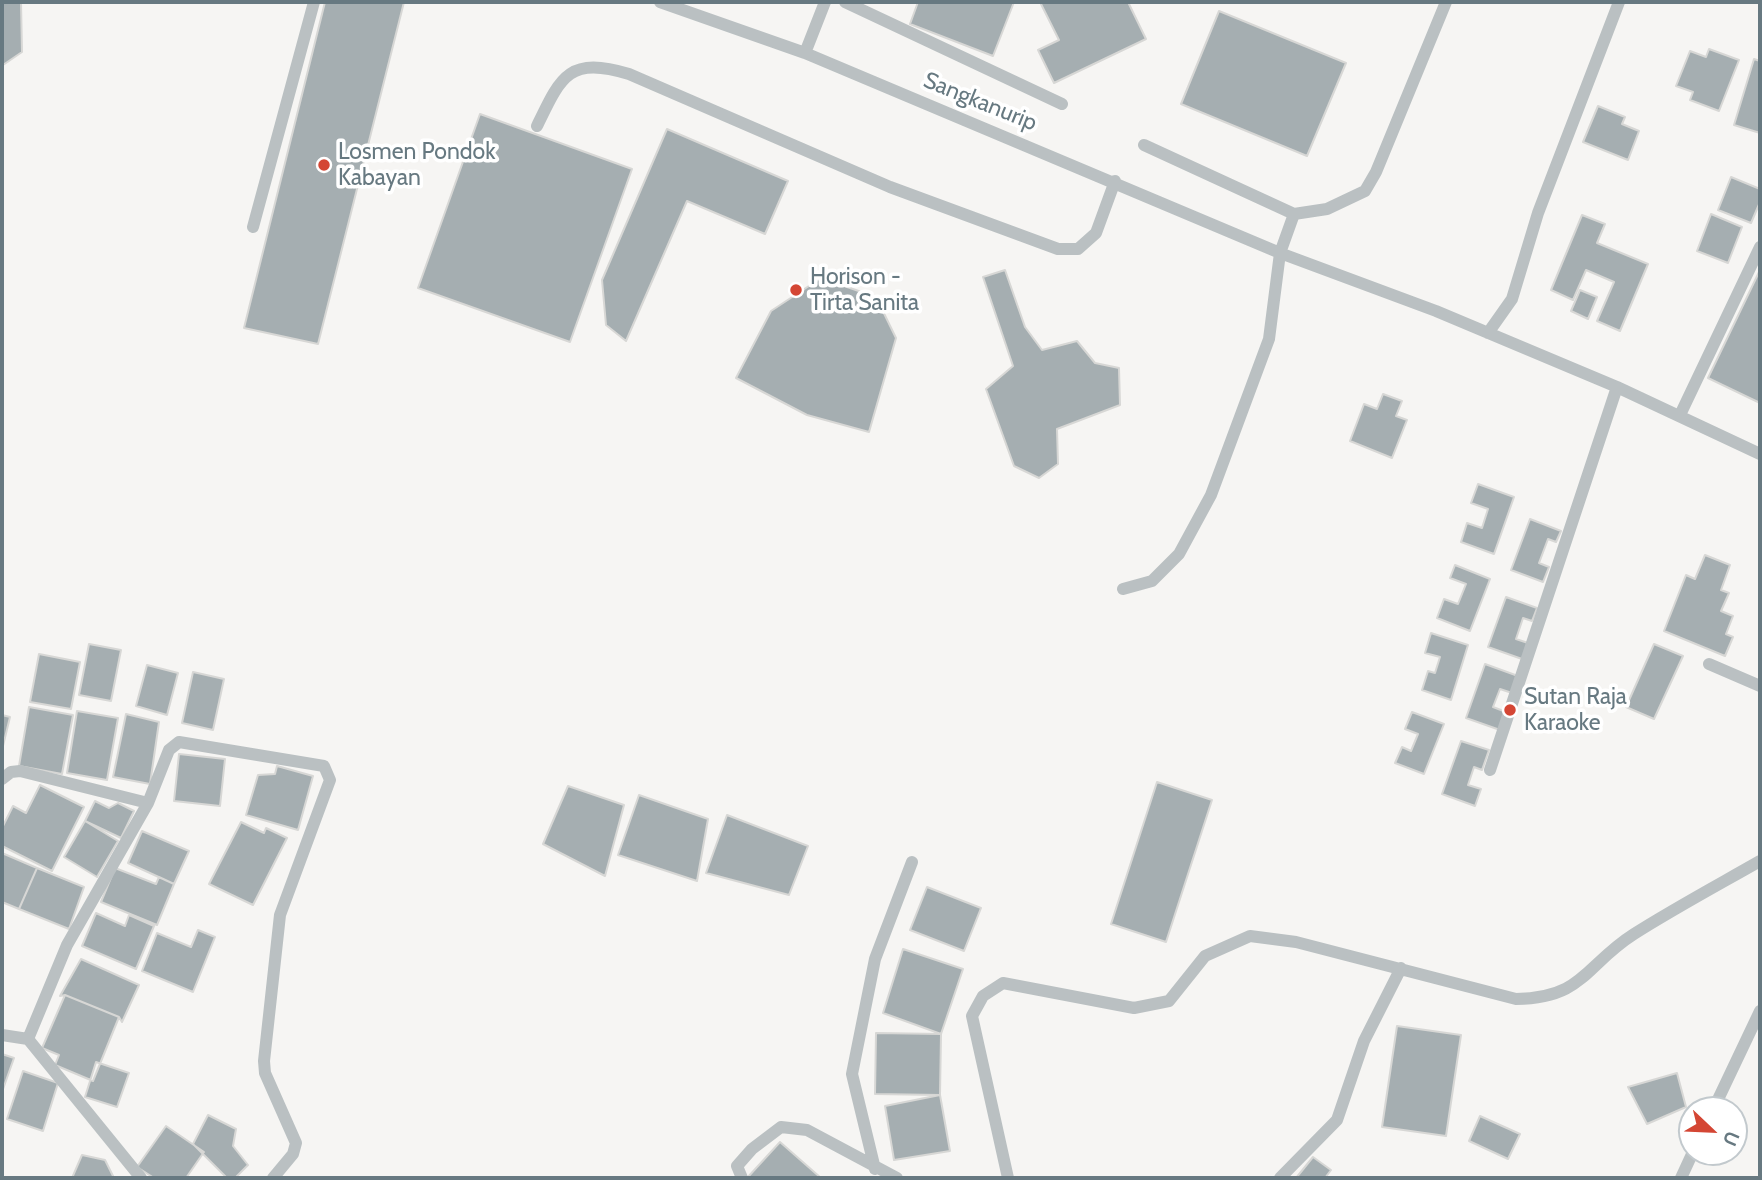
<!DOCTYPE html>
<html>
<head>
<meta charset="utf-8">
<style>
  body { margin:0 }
  #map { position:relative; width:1762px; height:1180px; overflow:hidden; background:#f6f5f3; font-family:Cabin,sans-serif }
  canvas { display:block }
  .frame { position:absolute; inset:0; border:4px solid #677981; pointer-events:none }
  .north { position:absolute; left:1678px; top:1096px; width:70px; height:70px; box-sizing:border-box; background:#fff; border:2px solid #c2c9cd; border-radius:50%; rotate:113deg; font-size:19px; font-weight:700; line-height:28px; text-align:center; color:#677981 }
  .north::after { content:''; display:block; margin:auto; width:24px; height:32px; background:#d44634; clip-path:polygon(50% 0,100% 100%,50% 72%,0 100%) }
</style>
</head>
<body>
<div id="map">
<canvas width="1762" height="1180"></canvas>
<div class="frame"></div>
<div class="north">U</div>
</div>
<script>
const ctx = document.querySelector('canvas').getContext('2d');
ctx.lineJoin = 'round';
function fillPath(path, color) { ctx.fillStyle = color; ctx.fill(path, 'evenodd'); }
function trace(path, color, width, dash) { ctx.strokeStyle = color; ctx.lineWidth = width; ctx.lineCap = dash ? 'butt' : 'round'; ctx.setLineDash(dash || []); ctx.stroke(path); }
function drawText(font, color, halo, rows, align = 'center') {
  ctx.font = font + ' Cabin,sans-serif'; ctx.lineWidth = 7; ctx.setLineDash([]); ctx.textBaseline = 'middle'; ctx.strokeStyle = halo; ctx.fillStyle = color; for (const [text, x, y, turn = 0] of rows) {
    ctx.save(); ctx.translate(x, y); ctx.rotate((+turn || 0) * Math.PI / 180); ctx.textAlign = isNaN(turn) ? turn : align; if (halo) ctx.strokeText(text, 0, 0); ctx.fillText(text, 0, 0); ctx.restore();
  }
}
const building = new Path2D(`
  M2 2H21L22 52 3 65Z
  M325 2H404L318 344 244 328Z
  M918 2H1014L993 56 910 24Z
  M1040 2H1128L1146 39 1054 83 1038 50 1059 40Z
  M1219 11 1346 63 1307 156 1181 104Z
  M1709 49 1739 60 1719 111 1690 100 1693 92 1676 86 1690 51 1706 57Z
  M1754 59 1760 61V133L1734 125Z
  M1598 106 1625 117 1622 124 1639 131 1628 160 1583 142Z
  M480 114 632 169 570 342 418 288Z
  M667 129 788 181 765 234 687 201 626 341 606 325 602 280Z
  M1731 177 1760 189V202L1751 223 1718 210Z
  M1711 214 1742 227 1728 263 1697 251Z
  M1582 215 1605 224 1597 243 1648 264 1620 331 1597 321 1614 282 1586 270 1573 300 1551 290Z
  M1005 270 1025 327 1042 350 1077 341 1095 363 1119 368 1120 405 1057 429 1058 464 1039 478 1014 466 986 389 1013 366 983 277Z
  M1760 270V403L1708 378Z
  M821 278 876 297 896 338 869 432 807 415 736 378 771 311Z
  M1580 290 1597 297 1588 319 1571 311Z
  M1383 394 1402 401 1396 416 1407 420 1392 458 1350 441 1364 404 1377 409Z
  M1478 484 1514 497 1494 554 1461 542 1467 523 1482 528 1488 509 1471 503Z
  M1530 519 1561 531 1556 542 1548 539 1539 563 1549 567 1543 582 1511 570Z
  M1705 555 1730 565 1721 590 1729 593 1721 611 1733 616 1726 634 1733 637 1725 656 1664 631 1686 575 1695 579Z
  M1455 565 1490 579 1470 631 1437 618 1444 599 1458 604 1466 584 1450 578Z
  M1506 597 1537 608 1532 621 1523 618 1516 639 1528 643 1522 659 1488 647Z
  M1431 633 1468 645 1451 700 1422 690 1428 671 1435 673 1440 657 1425 653Z
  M89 644 121 650 111 701 79 695Z
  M1654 644 1683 656 1654 719 1626 707Z
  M39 654 80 662 71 709 30 702Z
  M1485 664 1518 676 1512 693 1500 689 1493 707 1506 712 1500 730 1466 718Z
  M147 665 178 673 167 715 136 706Z
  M193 672 224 679 213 730 182 723Z
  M29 707 73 715 62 774 19 766Z
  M77 711 118 718 107 780 67 773Z
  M1412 712 1444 724 1424 774 1395 763 1402 747 1411 751 1418 734 1405 729Z
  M126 714 159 722 150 784 113 777Z
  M2 715 10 717 2 750Z
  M1461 741 1489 750 1482 770 1474 767 1468 785 1481 789 1475 806 1442 794Z
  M179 754 225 759 220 806 174 801Z
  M277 766 313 776 298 830 246 815 258 775 275 774Z
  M1157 782 1212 800 1166 942 1111 924Z
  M40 785 84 807 52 871 2 846V828L13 806 26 813Z
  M568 786 624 805 605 876 543 844Z
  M639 795 708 819 697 881 618 855Z
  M95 801 109 808 118 803 134 811 121 838 85 821Z
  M727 815 808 846 789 895 706 873Z
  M85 821 118 841 97 877 64 857Z
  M241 822 264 833 266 828 287 838 253 905 209 884Z
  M142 831 189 851 174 884 128 863Z
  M2 853 37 868 19 909 2 902Z
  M37 868 84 887 69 929 19 909Z
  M115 868 156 884 159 877 174 884 157 925 101 902Z
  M927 887 981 908 964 951 910 930Z
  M96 913 125 926 129 915 154 926 136 969 82 946Z
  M198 930 215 937 193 992 142 971 157 933 191 947Z
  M903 949 963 969 941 1034 883 1013Z
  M81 959 139 985 122 1022 119 1017 65 995 60 996Z
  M65 995 119 1017 93 1081 55 1065 59 1055 42 1048Z
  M1397 1026 1461 1035 1446 1136 1382 1127Z
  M876 1033 941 1034 940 1095 875 1094Z
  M2 1054 14 1058 2 1092Z
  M96 1062 129 1073 117 1107 85 1097Z
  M23 1071 58 1083 43 1131 7 1119Z
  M1677 1073 1686 1107 1647 1124 1628 1087Z
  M940 1095 950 1151 894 1160 885 1106Z
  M208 1115 236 1129 233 1146 248 1165 235 1178H227L193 1144Z
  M1480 1116 1520 1134 1508 1159 1469 1141Z
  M166 1126 204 1152 186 1178H154L137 1167Z
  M780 1142 821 1178H747Z
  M82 1155 105 1160 114 1178H72Z
  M1313 1157 1331 1170 1325 1178H1296Z`);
const minor = new Path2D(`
  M660 2 805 53 1280 253 1436 311 1617 387 1760 454
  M845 2 1062 104
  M805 53 825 2
  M537 126C561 76 569 56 629 74L890 187 1058 249H1078L1096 233 1115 181
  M1144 145 1294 214
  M253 227 314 2
  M1488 333 1512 299 1538 213 1619 2
  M1680 415 1760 247
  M1123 589 1152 581 1179 554 1211 495 1269 339 1280 253 1294 214 1327 209 1365 191 1376 172 1446 2
  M1709 664 1760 686
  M1490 770 1617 387
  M2 779 11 772 20 771 148 803 169 750 179 742 324 766 330 780 280 915 264 1061 265 1073 296 1143 293 1154 273 1178
  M2 1035 28 1039 67 945 148 803
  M28 1039 141 1178
  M1713 1110 1760 1011
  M875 1169 852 1074 875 959 912 862
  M742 1178 737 1166 752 1149 781 1127 807 1130 897 1178
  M1008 1178 972 1016 983 996 1003 983 1134 1008 1169 1001 1205 956 1250 936 1296 942 1516 999C1584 998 1585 965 1634 934 1675 908 1718 885 1760 861
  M1280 1178 1337 1120 1364 1041 1401 968
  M1681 1178 1693 1152`);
const markers = [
  [324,165,7,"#d44634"],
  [796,290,7,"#d44634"],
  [1510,710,7,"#d44634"]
];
const streetNames = [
  ["Sangkanurip",980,102,22]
];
const poiNames = [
  ["Losmen Pondok",338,152],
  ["Kabayan",338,178],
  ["Horison -",810,277],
  ["Tirta Sanita",810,303],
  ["Sutan Raja",1524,697],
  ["Karaoke",1524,723]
];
fillPath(building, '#a5aeb1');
trace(building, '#d7d7d5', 2);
trace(minor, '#bac0c2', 12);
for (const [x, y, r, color] of markers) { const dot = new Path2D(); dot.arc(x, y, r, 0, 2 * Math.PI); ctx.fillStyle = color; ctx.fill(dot); trace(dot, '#fff', 2.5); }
drawText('23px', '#677981', '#fff', streetNames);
drawText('23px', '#677981', '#fff', poiNames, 'left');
</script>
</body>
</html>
